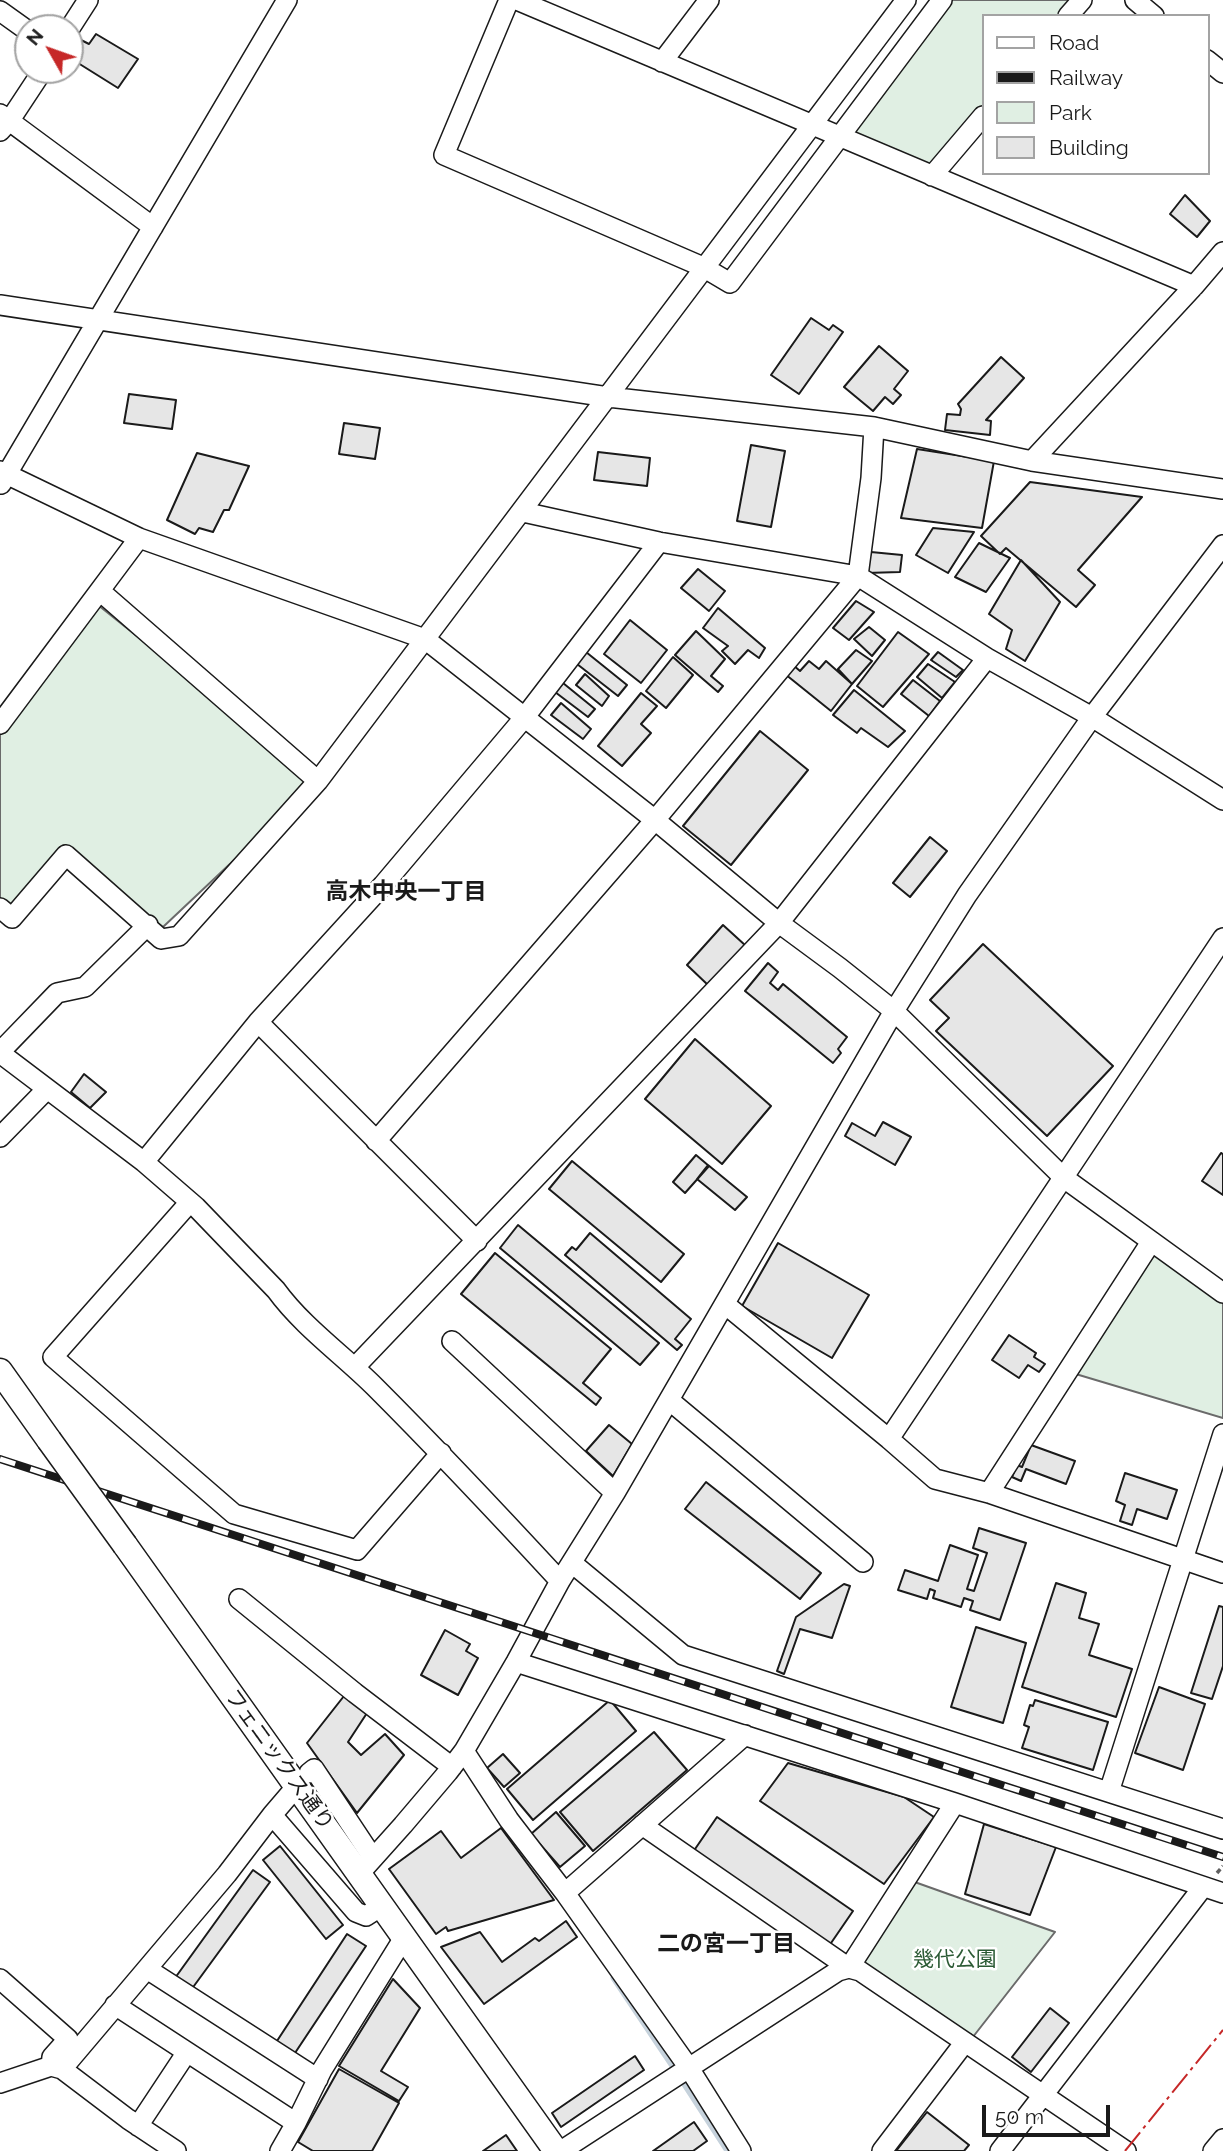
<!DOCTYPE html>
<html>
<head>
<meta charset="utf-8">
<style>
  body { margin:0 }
  #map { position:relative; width:1223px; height:2151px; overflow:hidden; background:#fff; font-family:Raleway,sans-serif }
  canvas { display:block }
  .legend { position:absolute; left:982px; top:14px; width:228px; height:161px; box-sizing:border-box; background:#fff; border:2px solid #a3a3a3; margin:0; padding:9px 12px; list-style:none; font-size:21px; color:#1a1a1a }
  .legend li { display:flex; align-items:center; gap:14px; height:35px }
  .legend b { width:35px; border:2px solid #a3a3a3 }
  .north { position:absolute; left:14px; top:14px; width:70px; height:70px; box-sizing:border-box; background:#fff; border:2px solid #a3a3a3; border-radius:50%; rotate:310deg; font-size:19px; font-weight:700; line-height:28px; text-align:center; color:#1a1a1a }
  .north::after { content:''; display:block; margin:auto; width:24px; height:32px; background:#c62828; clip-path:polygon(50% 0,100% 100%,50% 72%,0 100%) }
  .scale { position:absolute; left:982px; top:2105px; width:128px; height:32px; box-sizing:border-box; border:4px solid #1a1a1a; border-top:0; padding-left:9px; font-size:21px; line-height:24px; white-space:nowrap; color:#1a1a1a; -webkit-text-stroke:5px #fff; paint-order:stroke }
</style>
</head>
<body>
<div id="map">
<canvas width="1223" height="2151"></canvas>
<ul class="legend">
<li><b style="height:9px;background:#fff"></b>Road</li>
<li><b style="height:9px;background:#1a1a1a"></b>Railway</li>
<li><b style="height:19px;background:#e0efe3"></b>Park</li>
<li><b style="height:19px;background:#e6e6e6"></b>Building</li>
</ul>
<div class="north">N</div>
<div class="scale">50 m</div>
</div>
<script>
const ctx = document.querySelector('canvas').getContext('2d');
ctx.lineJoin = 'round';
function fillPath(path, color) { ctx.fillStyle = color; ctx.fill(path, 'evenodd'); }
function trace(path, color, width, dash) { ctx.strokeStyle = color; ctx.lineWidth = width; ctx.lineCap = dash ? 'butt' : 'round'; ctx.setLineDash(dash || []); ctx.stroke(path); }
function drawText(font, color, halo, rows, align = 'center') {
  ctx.font = font + ' Raleway,"Noto Sans JP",sans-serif'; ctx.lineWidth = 5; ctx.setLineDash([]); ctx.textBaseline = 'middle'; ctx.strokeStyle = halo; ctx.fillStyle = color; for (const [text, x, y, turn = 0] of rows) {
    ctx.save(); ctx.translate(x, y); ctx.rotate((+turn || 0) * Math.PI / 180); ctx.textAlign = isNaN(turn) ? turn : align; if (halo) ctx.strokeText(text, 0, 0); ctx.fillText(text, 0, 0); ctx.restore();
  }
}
const green = new Path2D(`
  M941 0H1073L1061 16H983V112L932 176 844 132Z
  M93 601 318 781 163 927 66 856 12 918 0 908V724Z
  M1151 1242 1223 1293V1418L1069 1372Z
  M909 1880 1055 1932 969 2042 856 1964Z`);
const stream = new Path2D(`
  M613 1978 676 2072
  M681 2080 727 2151`);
const building = new Path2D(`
  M96 34 138 59 118 88 70 58V54L79 39 89 44Z
  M1185 195 1210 221 1197 237 1170 214Z
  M811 318 829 330 833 325 843 332 799 394 771 375Z
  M879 346 908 371 894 389 901 395 893 404 885 397 873 411 844 387Z
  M1001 357 1024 378 986 420 991 421 990 435 945 430 947 414 960 415 961 409 958 404Z
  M129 394 176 400 172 429 124 423Z
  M344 423 380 428 375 459 339 454Z
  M751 445 785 451 771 527 737 521Z
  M917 449 994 461 982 528 901 518Z
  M598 452 650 458 647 486 594 480Z
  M197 453 249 466 229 510H224L213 532 199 528 195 534 167 520Z
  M1030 482 1142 497 1078 570 1095 585 1076 607 1006 548 1000 554 981 536Z
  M933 528 974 532 948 573 916 555Z
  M979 543 1010 558 986 592 955 577Z
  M871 552 902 555 900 572 866 573Z
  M1021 560 1060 602 1025 661 1006 649 1012 630 989 614Z
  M698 569 725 591 709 611 681 588Z
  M856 601 874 612 849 640 833 628Z
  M718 608 765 648 759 658 748 650 735 664 722 651 728 646 703 628Z
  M630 620 667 650 641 683 604 654Z
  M869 627 885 640 872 656 854 639Z
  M696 631 725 659 711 676 723 686 718 692 675 655Z
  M898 632 929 654 883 707 857 686Z
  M856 650 872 661 852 684 838 669Z
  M586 652 627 685 618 696 577 664Z
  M938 652 963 670 956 677 931 660Z
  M673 657 693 675 666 708 646 691Z
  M809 661 819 669 826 661 852 684 831 711 785 674 793 665 800 671Z
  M928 664 955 682 942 698 917 677Z
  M585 674 609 696 602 706 576 685Z
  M913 680 940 701 929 716 901 694Z
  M563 683 595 709 588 717 555 692Z
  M854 690 905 731 888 747 861 728 857 733 833 715Z
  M641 693 657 706 641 724 651 733 622 766 598 746Z
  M561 703 591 729 583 739 551 715Z
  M760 731 808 770 731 865 683 826Z
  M930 837 947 851 910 897 893 883Z
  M723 925 746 946 709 986 687 965Z
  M983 944 1113 1066 1047 1136 936 1031 949 1018 930 1000Z
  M768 963 778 972 770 983 778 990 783 984 847 1037 838 1049 841 1053 833 1063 745 991Z
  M695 1039 771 1106 722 1164 645 1099Z
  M84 1074 106 1092 90 1108 71 1092Z
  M883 1122 911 1137 895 1165 845 1136 852 1123 875 1136Z
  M1221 1153 1223 1154V1195L1202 1181Z
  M696 1155 709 1166 685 1193 673 1182Z
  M572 1161 684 1254 661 1282 549 1189Z
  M708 1165 747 1197 735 1210 697 1179Z
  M518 1225 659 1343 640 1365 500 1248Z
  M590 1233 691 1319 675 1339 682 1345 677 1350 565 1255 572 1247 576 1250Z
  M778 1243 869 1295 832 1358 742 1306Z
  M495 1253 611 1349 583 1383 601 1398 596 1405 461 1294Z
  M1009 1335 1036 1353 1034 1357 1045 1364 1039 1372 1028 1365 1019 1378 992 1360Z
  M609 1425 632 1444 613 1476 586 1451Z
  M1031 1445 1075 1461 1066 1484 1026 1469 1021 1481 1012 1477 1017 1465 1022 1467Z
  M1125 1473 1177 1490 1167 1519 1137 1509 1132 1525 1120 1521 1125 1505 1116 1501Z
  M706 1482 821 1573 800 1599 685 1509Z
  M979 1528 1026 1543 1000 1620 970 1610 973 1601 964 1598 961 1607 933 1598 935 1591 930 1589 927 1599 898 1590 905 1570 938 1581 950 1545 978 1555 967 1589 974 1591 987 1553 973 1548Z
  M1056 1583 1086 1593 1079 1618 1099 1624 1089 1655 1132 1669 1116 1717 1022 1687Z
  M844 1584 850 1586 832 1638 800 1629 784 1674 777 1671 796 1617Z
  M1219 1606 1223 1607V1666L1212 1699 1191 1693Z
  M976 1627 1026 1643 1003 1723 951 1707Z
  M445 1630 470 1644 466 1651 478 1658 458 1695 421 1675Z
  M1159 1687 1205 1704 1183 1770 1135 1753Z
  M344 1696 367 1713 348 1742 361 1755 385 1734 404 1755 357 1813 307 1743Z
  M610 1700 636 1731 533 1820 507 1789Z
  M1035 1700 1108 1722 1093 1770 1022 1748 1029 1727 1024 1725 1030 1705 1033 1706Z
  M654 1732 687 1770 593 1851 560 1812Z
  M503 1754 520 1773 504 1787 487 1768Z
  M788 1763 904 1797 934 1817 884 1884 760 1801Z
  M556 1812 585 1846 560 1867 531 1834Z
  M717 1817 853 1911 829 1946 693 1852Z
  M984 1824 1056 1847 1030 1915 965 1894Z
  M501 1828 554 1900 448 1931 446 1927 436 1934 389 1869 441 1831 461 1858Z
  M280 1846 343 1925 326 1939 263 1860Z
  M253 1870 270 1882 191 1990 175 1978Z
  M566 1921 577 1937 484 2004 441 1947 480 1932 502 1962 535 1938 539 1941Z
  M347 1934 366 1946 293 2056 275 2044Z
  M393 1979 420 2008 381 2071 408 2087 399 2101 339 2066Z
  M1050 2008 1069 2023 1031 2072 1012 2057Z
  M635 2056 644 2070 561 2127 552 2113Z
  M339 2069 399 2103 372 2151H313L298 2142Z
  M927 2112 969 2145 964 2151H896Z
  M694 2122 707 2141 693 2151H653Z
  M506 2135 517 2151H483Z`);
const path = new Path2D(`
  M1217 1873 1223 1866`);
const minor = new Path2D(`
  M509 0 444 155 703 267 730 283 942 0
  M517 0 1194 286
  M1135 0 1154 16
  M0 11 28 31
  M1068 16 1082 0
  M70 28 88 0
  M1207 60 1223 73
  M662 62 709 0
  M0 114 153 227
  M0 131 10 120 43 70
  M932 176 983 116
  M0 305 608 397 874 427 1032 461 1223 489
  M1032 461 1194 286 1223 252
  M0 471 139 538 425 639 655 820 779 923 840 968 894 1011 1064 1178 1223 1293
  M1 484 287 0
  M523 512 659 542 858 576 987 658 1092 717 1223 800
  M100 591 318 781
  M0 724 139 538
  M0 908 12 918 66 855 161 939 179 936 318 781 906 0
  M258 1022 477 1241
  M0 1052 57 993 85 987 148 925
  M0 1053 144 1162 196 1207 276 1290C303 1327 343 1355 375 1387 438 1450 499 1515 560 1581
  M0 1137 46 1090
  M376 1141 655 820 858 576 871 478 874 427
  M144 1162 258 1022 383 885 524 718 659 542
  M190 1202 53 1357 234 1514 357 1550 441 1453
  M726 1305 889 1439 935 1479 989 1493 1223 1573
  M452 1341 615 1493
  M355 1367 779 923 987 658
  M669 1400 863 1562
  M889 1439 1223 938
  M989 1493 1151 1242
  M572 1563 683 1655 1223 1829
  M239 1599 355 1693 452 1767
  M516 1662 955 1803 1223 1893
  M464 1751 509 1820 565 1893 689 2068 741 2151
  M309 1773 314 1769 373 1858
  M1109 1792 1223 1434
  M272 1815 290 1794
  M642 1825 849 1968 955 1803
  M360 1873 403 1825 448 1772 464 1751 516 1662 560 1581 615 1493 894 1011 967 895 1092 717 1223 545
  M565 1893 745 1735
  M147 1969 318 2079
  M0 1979 68 2039 52 2057 51 2066
  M115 2005 296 2123
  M62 2069 227 1874 272 1815 356 1912 366 1916 383 1905
  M0 2083 51 2066 62 2069 128 2119 176 2151
  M138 2126 187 2052
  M280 2151 296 2123 322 2070 405 1936
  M561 2151 838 1971 849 1968 860 1971 1126 2151
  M882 2151 965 2042
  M1000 2151 1203 1887
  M1213 2151 1223 2139`);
const major = new Path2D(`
  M0 1371 49 1440
  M125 1545 556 2151`);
const rail = new Path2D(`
  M0 1459 1223 1857`);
const majorBridge = new Path2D(`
  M49 1440 125 1545`);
const power = new Path2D(`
  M1125 2151 1223 2030`);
const streetNames = [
  ["フェニックス通り",279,1760,54]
];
const parkNames = [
  ["幾代公園",955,1960]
];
const neighbourhoodNames = [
  ["高木中央一丁目",406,892],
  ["二の宮一丁目",726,1944]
];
fillPath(green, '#e0efe3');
trace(green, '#6a6a6a', 2);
trace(stream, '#c6d2dc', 5);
fillPath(building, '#e6e6e6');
trace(building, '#1a1a1a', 2);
trace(minor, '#1a1a1a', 22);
trace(major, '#1a1a1a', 27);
trace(path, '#5f5f5f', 3.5, [5, 3.5]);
trace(minor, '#fff', 19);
trace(major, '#fff', 24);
trace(rail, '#1a1a1a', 8);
trace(rail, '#fff', 5, [16]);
trace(majorBridge, '#1a1a1a', 27, []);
trace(majorBridge, '#fff', 24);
trace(power, '#c62828', 2, [24, 5, 3.5, 5]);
drawText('21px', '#1a1a1a', '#fff', streetNames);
drawText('21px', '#2b5a34', '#fff', parkNames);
drawText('bold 23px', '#1a1a1a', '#fff', neighbourhoodNames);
</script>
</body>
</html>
